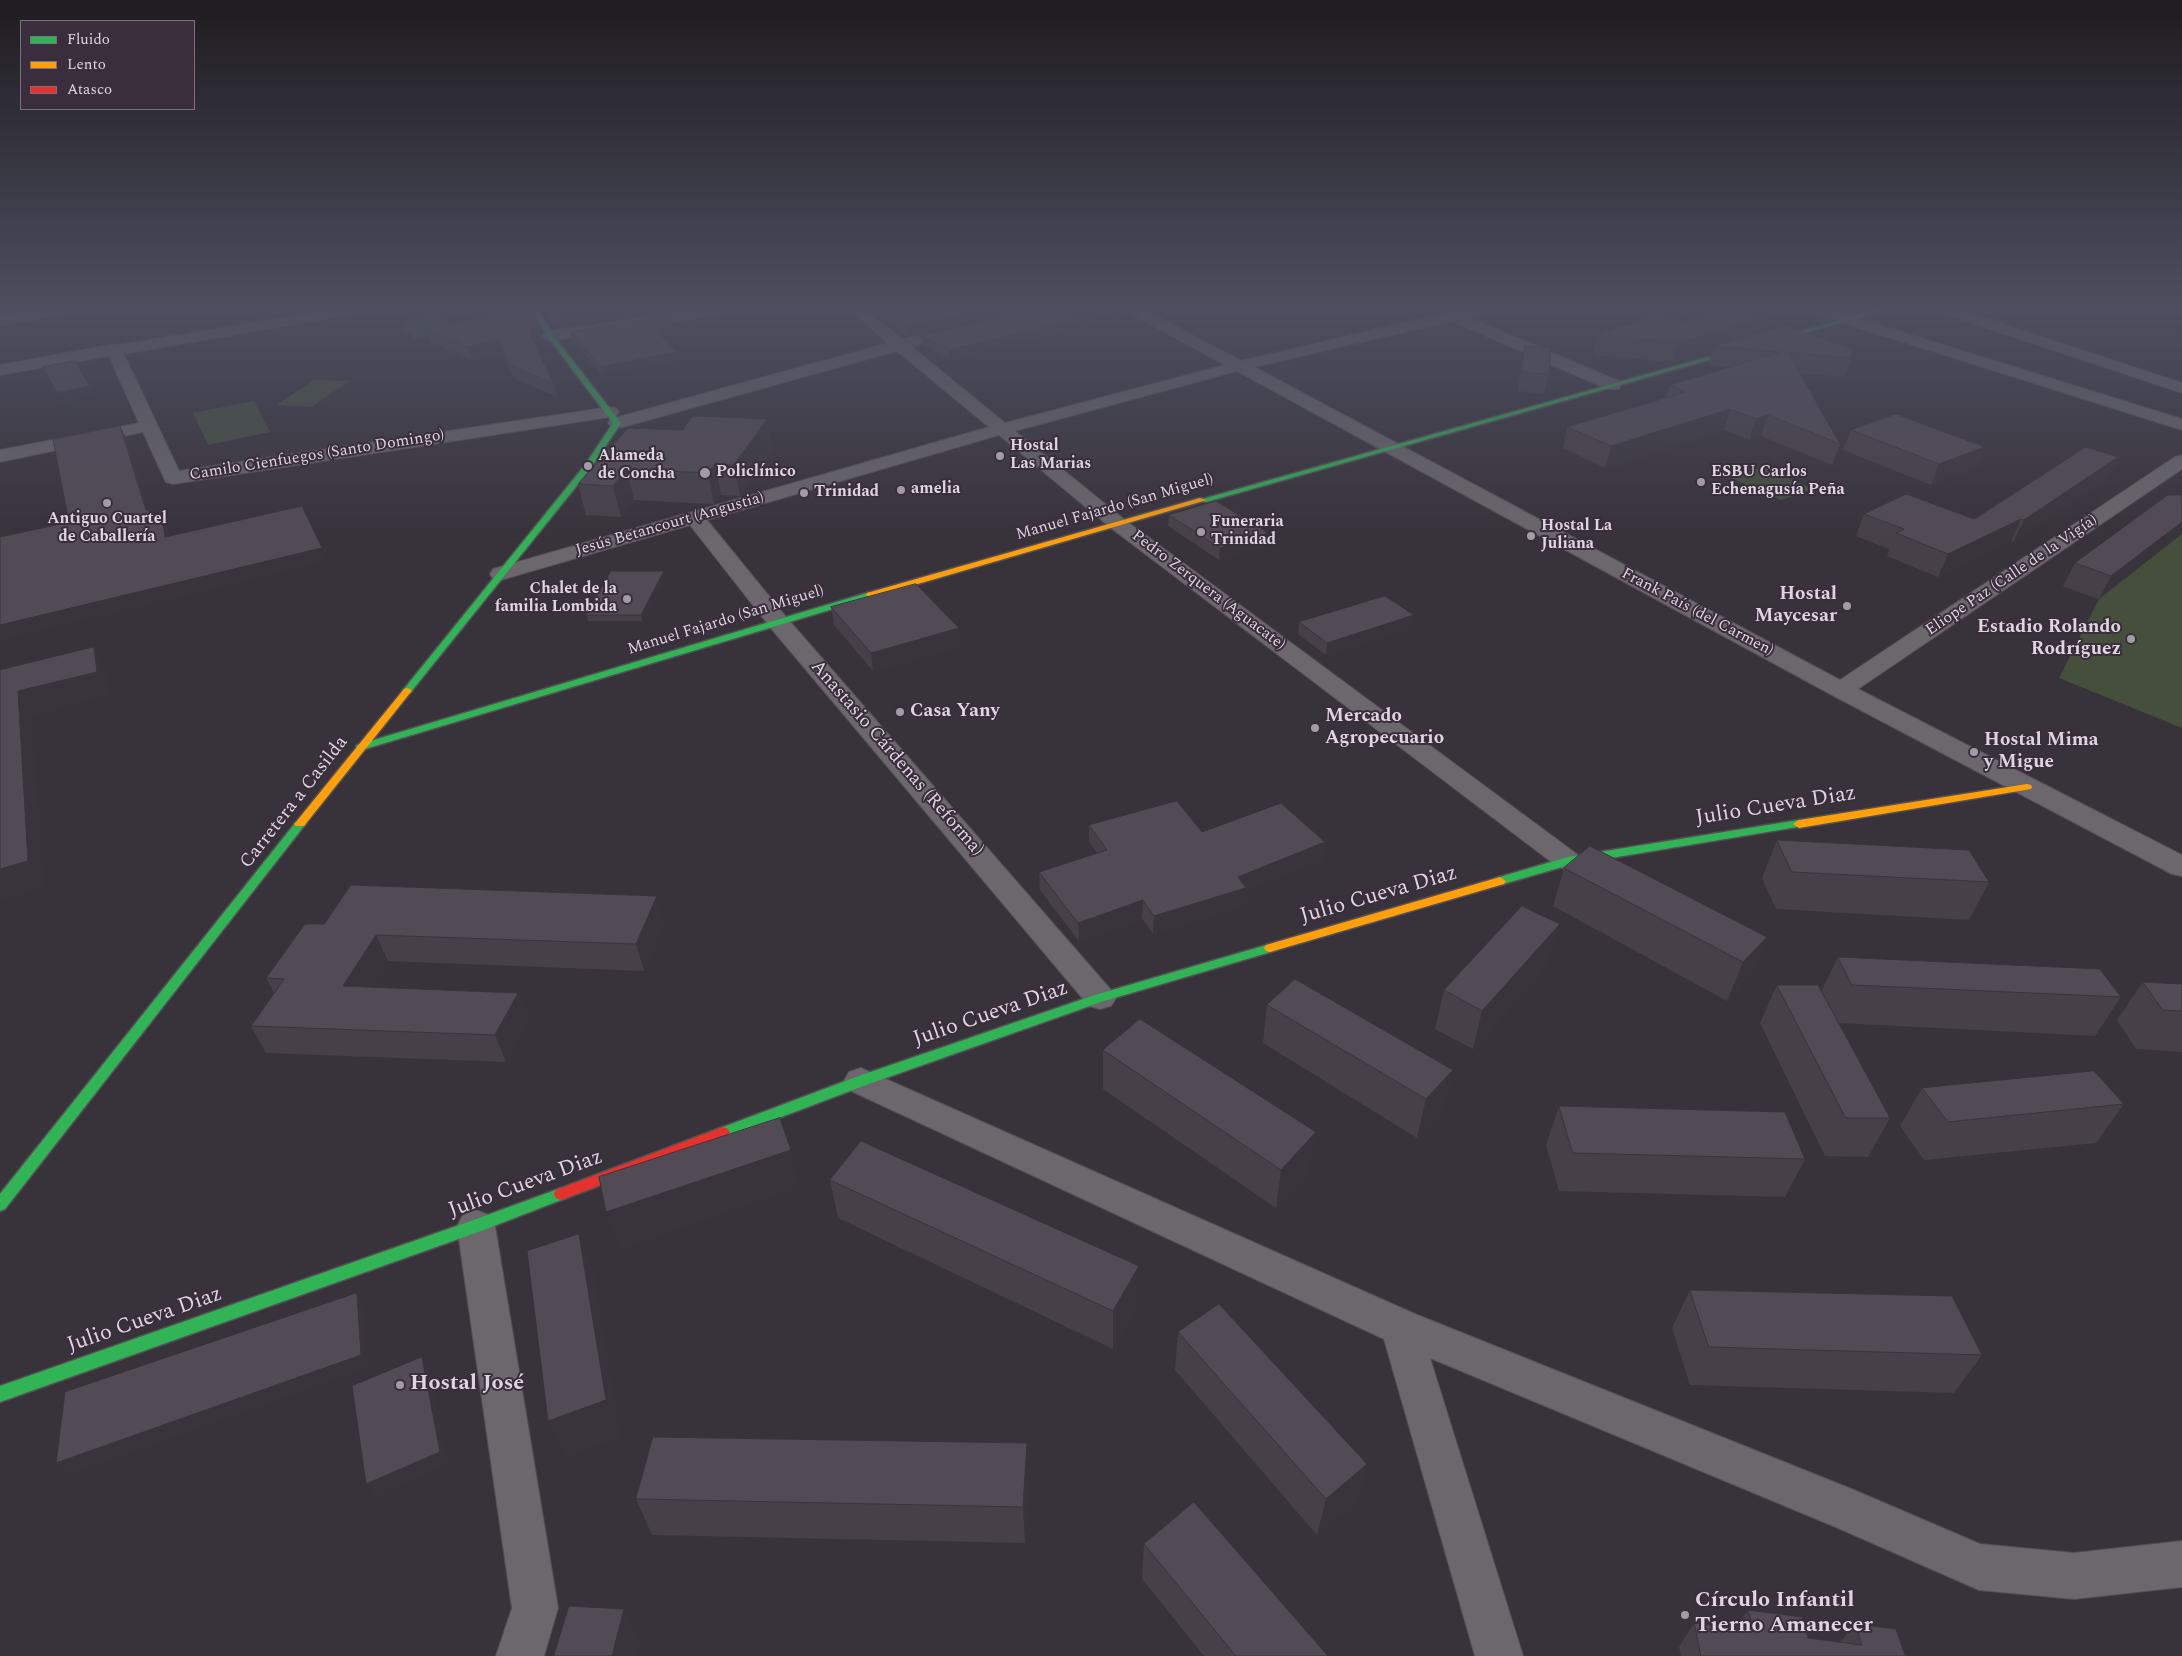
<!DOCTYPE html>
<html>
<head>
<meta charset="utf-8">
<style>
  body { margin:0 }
  #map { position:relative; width:2182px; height:1656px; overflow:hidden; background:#38323a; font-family:Spectral,serif }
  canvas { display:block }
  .legend { position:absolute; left:20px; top:20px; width:175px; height:90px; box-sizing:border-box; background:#3a2e3d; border:1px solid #7b717e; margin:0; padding:6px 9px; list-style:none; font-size:15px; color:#ddd5df }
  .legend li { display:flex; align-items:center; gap:10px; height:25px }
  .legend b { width:25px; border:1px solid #7b717e }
</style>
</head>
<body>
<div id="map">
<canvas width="2182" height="1656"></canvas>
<ul class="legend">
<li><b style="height:6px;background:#30b455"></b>Fluido</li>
<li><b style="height:6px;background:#ff9f0a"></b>Lento</li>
<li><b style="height:6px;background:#e5322d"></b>Atasco</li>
</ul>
</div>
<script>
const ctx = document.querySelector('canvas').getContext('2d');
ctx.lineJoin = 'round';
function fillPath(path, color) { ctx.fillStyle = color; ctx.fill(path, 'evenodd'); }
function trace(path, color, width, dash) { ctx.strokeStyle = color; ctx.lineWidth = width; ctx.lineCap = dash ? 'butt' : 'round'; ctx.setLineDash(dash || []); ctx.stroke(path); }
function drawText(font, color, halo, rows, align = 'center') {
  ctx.font = font + ' Spectral,serif'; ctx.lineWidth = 4; ctx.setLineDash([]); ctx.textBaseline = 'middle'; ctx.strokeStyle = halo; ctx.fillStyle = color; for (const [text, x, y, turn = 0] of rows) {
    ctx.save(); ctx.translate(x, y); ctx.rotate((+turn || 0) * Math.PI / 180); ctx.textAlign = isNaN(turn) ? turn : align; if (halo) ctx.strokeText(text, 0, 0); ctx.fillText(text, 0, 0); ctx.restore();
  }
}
const green = new Path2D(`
  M437 315 453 332 414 339 399 322Z
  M314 380 349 381 312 407 277 405Z
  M254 401 270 432 208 445 193 413Z
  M1763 467 1813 489 1781 500 1731 478Z
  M2156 517H2182V728L2059 678 2099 599 2063 586Z`);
const street = new Path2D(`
  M38 310H71L69 313 64 314 0 325V315Z
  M329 310H360L358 313 353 314 124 354 179 471 610 407 616 408 619 412 616 416 610 417 173 484 166 482 164 478 143 432 0 462V450L139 423 109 356 0 375V365L114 344 118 345Z
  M694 310H728L726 313 721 314 550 341 545 339 542 336 545 333 550 331Z
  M850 310H866L903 340 915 336 920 338 923 341 920 344 912 347 1005 423 1225 365 1130 313 1128 310H1145L1241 361 1442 314 1444 311 1448 310H1485L1483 313 1468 317 1619 381 1621 385 1619 389H1607L1452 321 1254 367 1840 680 2175 457 2182 455V469L1858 689 2182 855V876L2172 874 1832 695 1237 371 1015 431 1125 520 1578 855 1582 861 1578 867 1568 870 1558 867 1111 528 999 435 707 520 786 617 1111 990 1116 998 1111 1006 1100 1009 1089 1006 770 627 690 525 501 580 493 579 490 574 493 569 989 427 897 351 623 427 617 428 611 427 608 423 611 419 888 343Z
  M1810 310H1831L2182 419V430L1812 313Z
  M1940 310H1961L2182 383V393L1942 313Z
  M861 1068 1415 1314 1854 1490 1980 1544 2074 1553 2182 1541V1587L2074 1599 1979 1590 1838 1528 1430 1358 1523 1656H1475L1384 1339 849 1090 844 1081 849 1072Z
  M476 1210 489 1215 495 1226 558 1608 544 1656H496L512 1608 457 1226 463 1215Z`);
const fast = new Path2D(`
  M532 310H538L553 335 621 423 591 468 410 693H404L402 691 404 689 585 465 613 423 548 337Z
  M1876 310H1885L1206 502 1199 500Z
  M870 592 874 595 873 597 365 749H357L356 747 357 745Z
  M300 820 306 824 304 826 5 1209 0 1211V1194L296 822Z
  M1799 820 1803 822 1805 824 1803 826 1569 865 1500 885 1494 881 1496 878 1568 857Z
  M1270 944 1274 945 1276 948 1274 951 1104 1001 866 1085 723 1139 718 1137 716 1133 718 1129 856 1077 1095 995Z
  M561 1188 566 1190 568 1194 566 1198 481 1231 0 1402V1386L471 1221Z`);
const slow = new Path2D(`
  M1200 498 1207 500 873 597 870 598 866 595 867 593Z
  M407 688 410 689 412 691 410 693 304 826H296L294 824 296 822 404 689Z
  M2027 784 2031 785 2032 787 2031 789 1799 828 1793 824 1799 820Z
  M1500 877 1506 881 1504 884 1270 952 1266 951 1264 948 1266 945Z`);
const jam = new Path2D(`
  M723 1127 728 1129 730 1133 728 1137 561 1200 556 1198 554 1194 556 1190Z`);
const wall = new Path2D(`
  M547 310H664V312L562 327 560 325 561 328H556L548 317Z
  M869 310H1020L907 336Z
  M1033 310H1127H1126L1070 324V330L949 360 923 345 922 336Z
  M1681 323 1761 333 1851 358 1844 377 1800 373 1840 444 1832 465 1761 436 1749 440 1724 430 1605 468 1563 448 1567 427 1666 397 1670 385 1729 367 1708 365 1712 351 1672 362 1593 355 1598 335Z
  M426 329 542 339 534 341 554 384 557 397 513 378 502 351 472 360 430 342Z
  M571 332 676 335 662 337 677 352 679 360 602 375 572 339Z
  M1525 346 1549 374 1544 394 1518 391 1521 365Z
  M767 419 772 449 740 496 721 495 714 504 634 500 621 517 586 515 578 484 682 430Z
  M1851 430 1985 447 1976 468 1931 485 1843 450Z
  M2118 457 2108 478 2013 542 2011 541 1938 577 1887 556 1889 549 1856 536 1864 514 1974 519Z
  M2168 495 2099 599 2063 586 2075 563Z
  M1169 515 1268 533 1267 544 1219 560 1168 526Z
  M665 577 642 621H588L586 615Z
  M831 607 961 646 873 671 834 625Z
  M1414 615 1412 627 1326 655 1298 634 1299 622Z
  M1089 825 1202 832 1325 842 1322 860 1246 890 1245 905 1153 934 1142 918 1079 941 1040 890 1039 872 1097 853 1089 842Z
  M1777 840 1989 882 1969 920 1776 909 1762 878Z
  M1564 868 1767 937 1751 975 1727 1001 1553 906Z
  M664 922 644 971 388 961 372 987 518 993 528 1019 506 1062 266 1053 251 1026 274 993 266 978 324 924Z
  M1838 957 2121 997 2095 1036 1839 1023 1890 1118 1868 1157 1825 1156 1760 1023 1777 985 1821 992Z
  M1548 962 1473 1049 1435 1029 1444 990Z
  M2143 982 2182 984V1052L2136 1049 2117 1020Z
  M1267 1005 1453 1070 1443 1108 1417 1138 1263 1043Z
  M1103 1050 1310 1171 1276 1208 1103 1089Z
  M1922 1088 2124 1104 2096 1143 1924 1160 1900 1126Z
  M1559 1106 1805 1159 1785 1197 1559 1191 1546 1145Z
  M830 1180 1138 1304 1113 1349 838 1218Z
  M1690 1290 1982 1355 1954 1393 1690 1385 1672 1328Z
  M1178 1332 1367 1464 1357 1500 1317 1535 1175 1370Z
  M1029 1480 1025 1543 652 1535 636 1499Z
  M1144 1544 1328 1656H1204L1142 1579Z
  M1748 1610 1808 1638 1840 1642 1855 1624 1905 1655 1909 1656H1681L1679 1647 1694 1623 1735 1629Z`);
const shadedWall = new Path2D(`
  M592 310H664V312L562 327 559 314Z
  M981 310H1020L907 336 906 327Z
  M1093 310H1127H1126L1070 324V330L949 360V350L1063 317Z
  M552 315H558L561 328H556Z
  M1765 318 1759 338 1714 346 1712 351 1672 362 1677 342Z
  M539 326 542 339 531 342 528 330Z
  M674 327 676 335 657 338 655 330Z
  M499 338 502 351 472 360 468 347Z
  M677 352 679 360 602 375 600 367Z
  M90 386 95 396 62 403 57 393Z
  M1730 409 1724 430 1605 468 1611 446Z
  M1768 415 1761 436 1749 440 1756 419Z
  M767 419 772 449 740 496 734 465Z
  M120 426 126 438 152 523 146 510Z
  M1985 447 1976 468 1931 485 1939 464Z
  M2118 457 2108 478 2013 542 2024 520Z
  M715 464 721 495 714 504 708 473Z
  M627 469 634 500 621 517 613 486Z
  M162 516 168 529 171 550 165 537Z
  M2021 519 2011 541 1938 577 1948 554Z
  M2182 522V534L2099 599 2111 576Z
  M1268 533 1267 544 1219 560 1220 548Z
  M322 548 327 562 0 641V625Z
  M664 571 665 577 642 621 641 615Z
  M1414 615 1412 627 1326 655 1327 643Z
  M959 628 961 646 873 671 871 653Z
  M94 647 107 671 110 696 32 716 44 887 0 901V869L18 691Z
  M1325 842 1322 860 1246 890 1245 905 1153 934 1154 916 1238 877Z
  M657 896 664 922 644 971 636 944Z
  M1143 900 1142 918 1079 941 1078 923Z
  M1560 924 1548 962 1473 1049 1482 1011Z
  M376 935 388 961 356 1013 343 986Z
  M1767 937 1751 975 1727 1001 1743 962Z
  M518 993 528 1019 506 1062 495 1035Z
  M1453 1070 1443 1108 1417 1138 1426 1099Z
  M1316 1132 1310 1171 1276 1208 1281 1170Z
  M791 1150 799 1188 620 1250 606 1212Z
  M579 1234 594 1272 621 1437 566 1458 548 1421Z
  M1139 1266 1138 1304 1113 1349V1311Z
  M357 1293 365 1306 369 1368 69 1475 56 1463Z
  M422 1357 430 1370 448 1465 375 1497 366 1484Z
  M1027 1443 1029 1480 1025 1543 1023 1507Z
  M1367 1464 1357 1500 1317 1535 1326 1499Z
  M624 1609 641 1642 638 1656H612Z`);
const building = new Path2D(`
  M521 310H530L539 326 528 330 554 384 510 365 499 338 468 347 426 329Z
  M549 310H592L559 314 557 312 558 315H552Z
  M881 310H981L906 327Z
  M1033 310H1093L1063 317 1070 321 949 350 922 336Z
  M1658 314 1681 323 1716 314 1765 318 1677 342 1598 335Z
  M666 317 674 327 655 330 677 352 600 367 571 332Z
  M1786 326 1853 349 1851 358 1788 352 1840 444 1768 415 1756 419 1730 409 1611 446 1567 427 1685 392 1670 385 1780 352 1714 346Z
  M1525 346 1551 348 1549 374 1522 372Z
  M75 361 90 386 57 393 43 367Z
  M1896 414 1985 447 1939 464 1851 430Z
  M693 416 767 419 734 465 715 464 708 473 627 469 613 486 578 484 628 428 682 430Z
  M120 426 146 510 162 516 165 537 302 506 322 548 0 625V537L69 522 53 440Z
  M2086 447 2118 457 2024 520 2021 519 1948 554 1896 533 1904 529 1864 514 1906 494 1974 519Z
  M2168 495H2182V522L2111 576 2075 563Z
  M1216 501 1268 533 1220 548 1169 515Z
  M611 571H664L641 615H586Z
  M916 584 959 628 871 653 831 607Z
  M1385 596 1414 615 1327 643 1299 622Z
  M94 647 97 672 18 691 28 861 0 869V670Z
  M1177 801 1202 832 1281 803 1325 842 1238 877 1246 888 1154 916 1143 900 1078 923 1039 872 1107 850 1089 825Z
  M1777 840 1969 850 1989 882 1792 872Z
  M1590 846 1767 937 1743 962 1564 868Z
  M351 885 657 896 636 944 376 935 343 986 518 993 495 1035 251 1026 284 979 266 978 305 924H324Z
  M1522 906 1560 924 1482 1011 1444 990Z
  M1838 957 2100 969 2121 997 1852 985Z
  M1295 979 1453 1070 1426 1099 1267 1005Z
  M2143 982 2182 984V1011L2163 1010Z
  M1777 985H1818L1890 1118H1846Z
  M1140 1019 1316 1132 1281 1170 1103 1050Z
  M2094 1071 2124 1104 1948 1122 1922 1088Z
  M1559 1106 1785 1112 1805 1159 1573 1153Z
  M780 1118 791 1150 606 1212 599 1177Z
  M861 1141 1139 1266 1113 1311 830 1180Z
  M579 1234 606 1400 548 1421 527 1251Z
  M1690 1290 1952 1296 1982 1355 1709 1347Z
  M357 1293 361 1355 56 1463 65 1392Z
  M1219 1304 1367 1464 1326 1499 1178 1332Z
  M422 1357 440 1452 366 1484 352 1386Z
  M653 1437 1027 1443 1023 1507 636 1499Z
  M1194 1502 1328 1656H1236L1144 1544Z
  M569 1606 624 1609 612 1656H554Z
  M1748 1610 1802 1617 1808 1638 1862 1645 1855 1624 1896 1629 1905 1655 1909 1656H1701L1694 1623 1754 1631Z`);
const markers = [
  [1000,456,5,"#a39ca5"],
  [588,466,5,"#a39ca5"],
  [705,473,6,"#a39ca5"],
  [1701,482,5,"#a39ca5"],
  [901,490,5,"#a39ca5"],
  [804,493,5,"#a39ca5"],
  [107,503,5,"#a39ca5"],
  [1201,532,5,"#a39ca5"],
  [1531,536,5,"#a39ca5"],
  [627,599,5,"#a39ca5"],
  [1847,606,5,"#a39ca5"],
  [2131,639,5,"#a39ca5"],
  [900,712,5,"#a39ca5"],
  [1315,728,5,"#a39ca5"],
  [1974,752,5,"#a39ca5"],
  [400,1385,5,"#a39ca5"],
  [1685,1615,5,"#a39ca5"]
];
const farPoinames = [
  ["Hostal",1010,447],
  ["Las Marias",1010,465],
  ["Alameda",598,457],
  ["de Concha",598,475],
  ["Policlínico",716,473],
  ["ESBU Carlos",1711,473],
  ["Echenagusía Peña",1711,491],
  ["amelia",911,490],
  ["Trinidad",814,493],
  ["Antiguo Cuartel",107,520,"center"],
  ["de Caballería",107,538,"center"],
  ["Funeraria",1211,523],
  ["Trinidad",1211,541],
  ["Hostal La",1541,527],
  ["Juliana",1541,545],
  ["Chalet de la",617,590,"right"],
  ["familia Lombida",617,608,"right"]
];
const farStreetnames = [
  ["Camilo Cienfuegos (Santo Domingo)",317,456,-9],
  ["Manuel Fajardo (San Miguel)",1115,508,-16],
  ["Jesús Betancourt (Angustia)",670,525,-16],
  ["Eliope Paz (Calle de la Vigía)",2012,576,-34],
  ["Pedro Zerquera (Aguacate)",1208,591,37],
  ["Frank País (del Carmen)",1697,613,28],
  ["Manuel Fajardo (San Miguel)",726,621,-17]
];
const poiNames = [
  ["Hostal",1837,595,"right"],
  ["Maycesar",1837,617,"right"],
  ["Estadio Rolando",2121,628,"right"],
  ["Rodríguez",2121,650,"right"],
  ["Casa Yany",910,712],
  ["Mercado",1325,717],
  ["Agropecuario",1325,739],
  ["Hostal Mima",1984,741],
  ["y Migue",1984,763]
];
const streetNames = [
  ["Anastasio Cárdenas (Reforma)",896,759,49],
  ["Carretera a Casilda",295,803,-52]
];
const nearStreetnames = [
  ["Julio Cueva Diaz",1776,807,-9],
  ["Julio Cueva Diaz",1379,896,-16],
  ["Julio Cueva Diaz",991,1015,-19],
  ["Julio Cueva Diaz",526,1185,-20],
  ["Julio Cueva Diaz",145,1321,-19]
];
const nearPoinames = [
  ["Hostal José",410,1385],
  ["Círculo Infantil",1695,1602],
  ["Tierno Amanecer",1695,1627]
];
fillPath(green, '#454f3c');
trace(street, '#554f56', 2);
trace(fast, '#554f56', 3);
trace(slow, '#554f56', 3);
trace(jam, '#554f56', 3);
fillPath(street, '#6b676c');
fillPath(fast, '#30b455');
fillPath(slow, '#ff9f0a');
fillPath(jam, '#e5322d');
fillPath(wall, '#474048');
fillPath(shadedWall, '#39343b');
fillPath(building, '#524a54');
trace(building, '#39343b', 1);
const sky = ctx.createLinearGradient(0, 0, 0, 542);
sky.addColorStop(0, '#1f1c20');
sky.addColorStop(0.57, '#4d4f60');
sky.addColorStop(1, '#4d4f6000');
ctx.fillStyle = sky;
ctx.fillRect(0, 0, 2182, 542);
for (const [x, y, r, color] of markers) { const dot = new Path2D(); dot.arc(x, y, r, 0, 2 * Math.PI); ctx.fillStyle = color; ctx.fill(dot); trace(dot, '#3a2e3d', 2); }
drawText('bold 16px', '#ddd5df', '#3a2e3d', farPoinames, 'left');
drawText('16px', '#ddd5df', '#3a2e3d', farStreetnames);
drawText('bold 19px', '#ddd5df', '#3a2e3d', poiNames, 'left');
drawText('19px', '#ddd5df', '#3a2e3d', streetNames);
drawText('22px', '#ddd5df', '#3a2e3d', nearStreetnames);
drawText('bold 22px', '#ddd5df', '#3a2e3d', nearPoinames, 'left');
</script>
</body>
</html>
